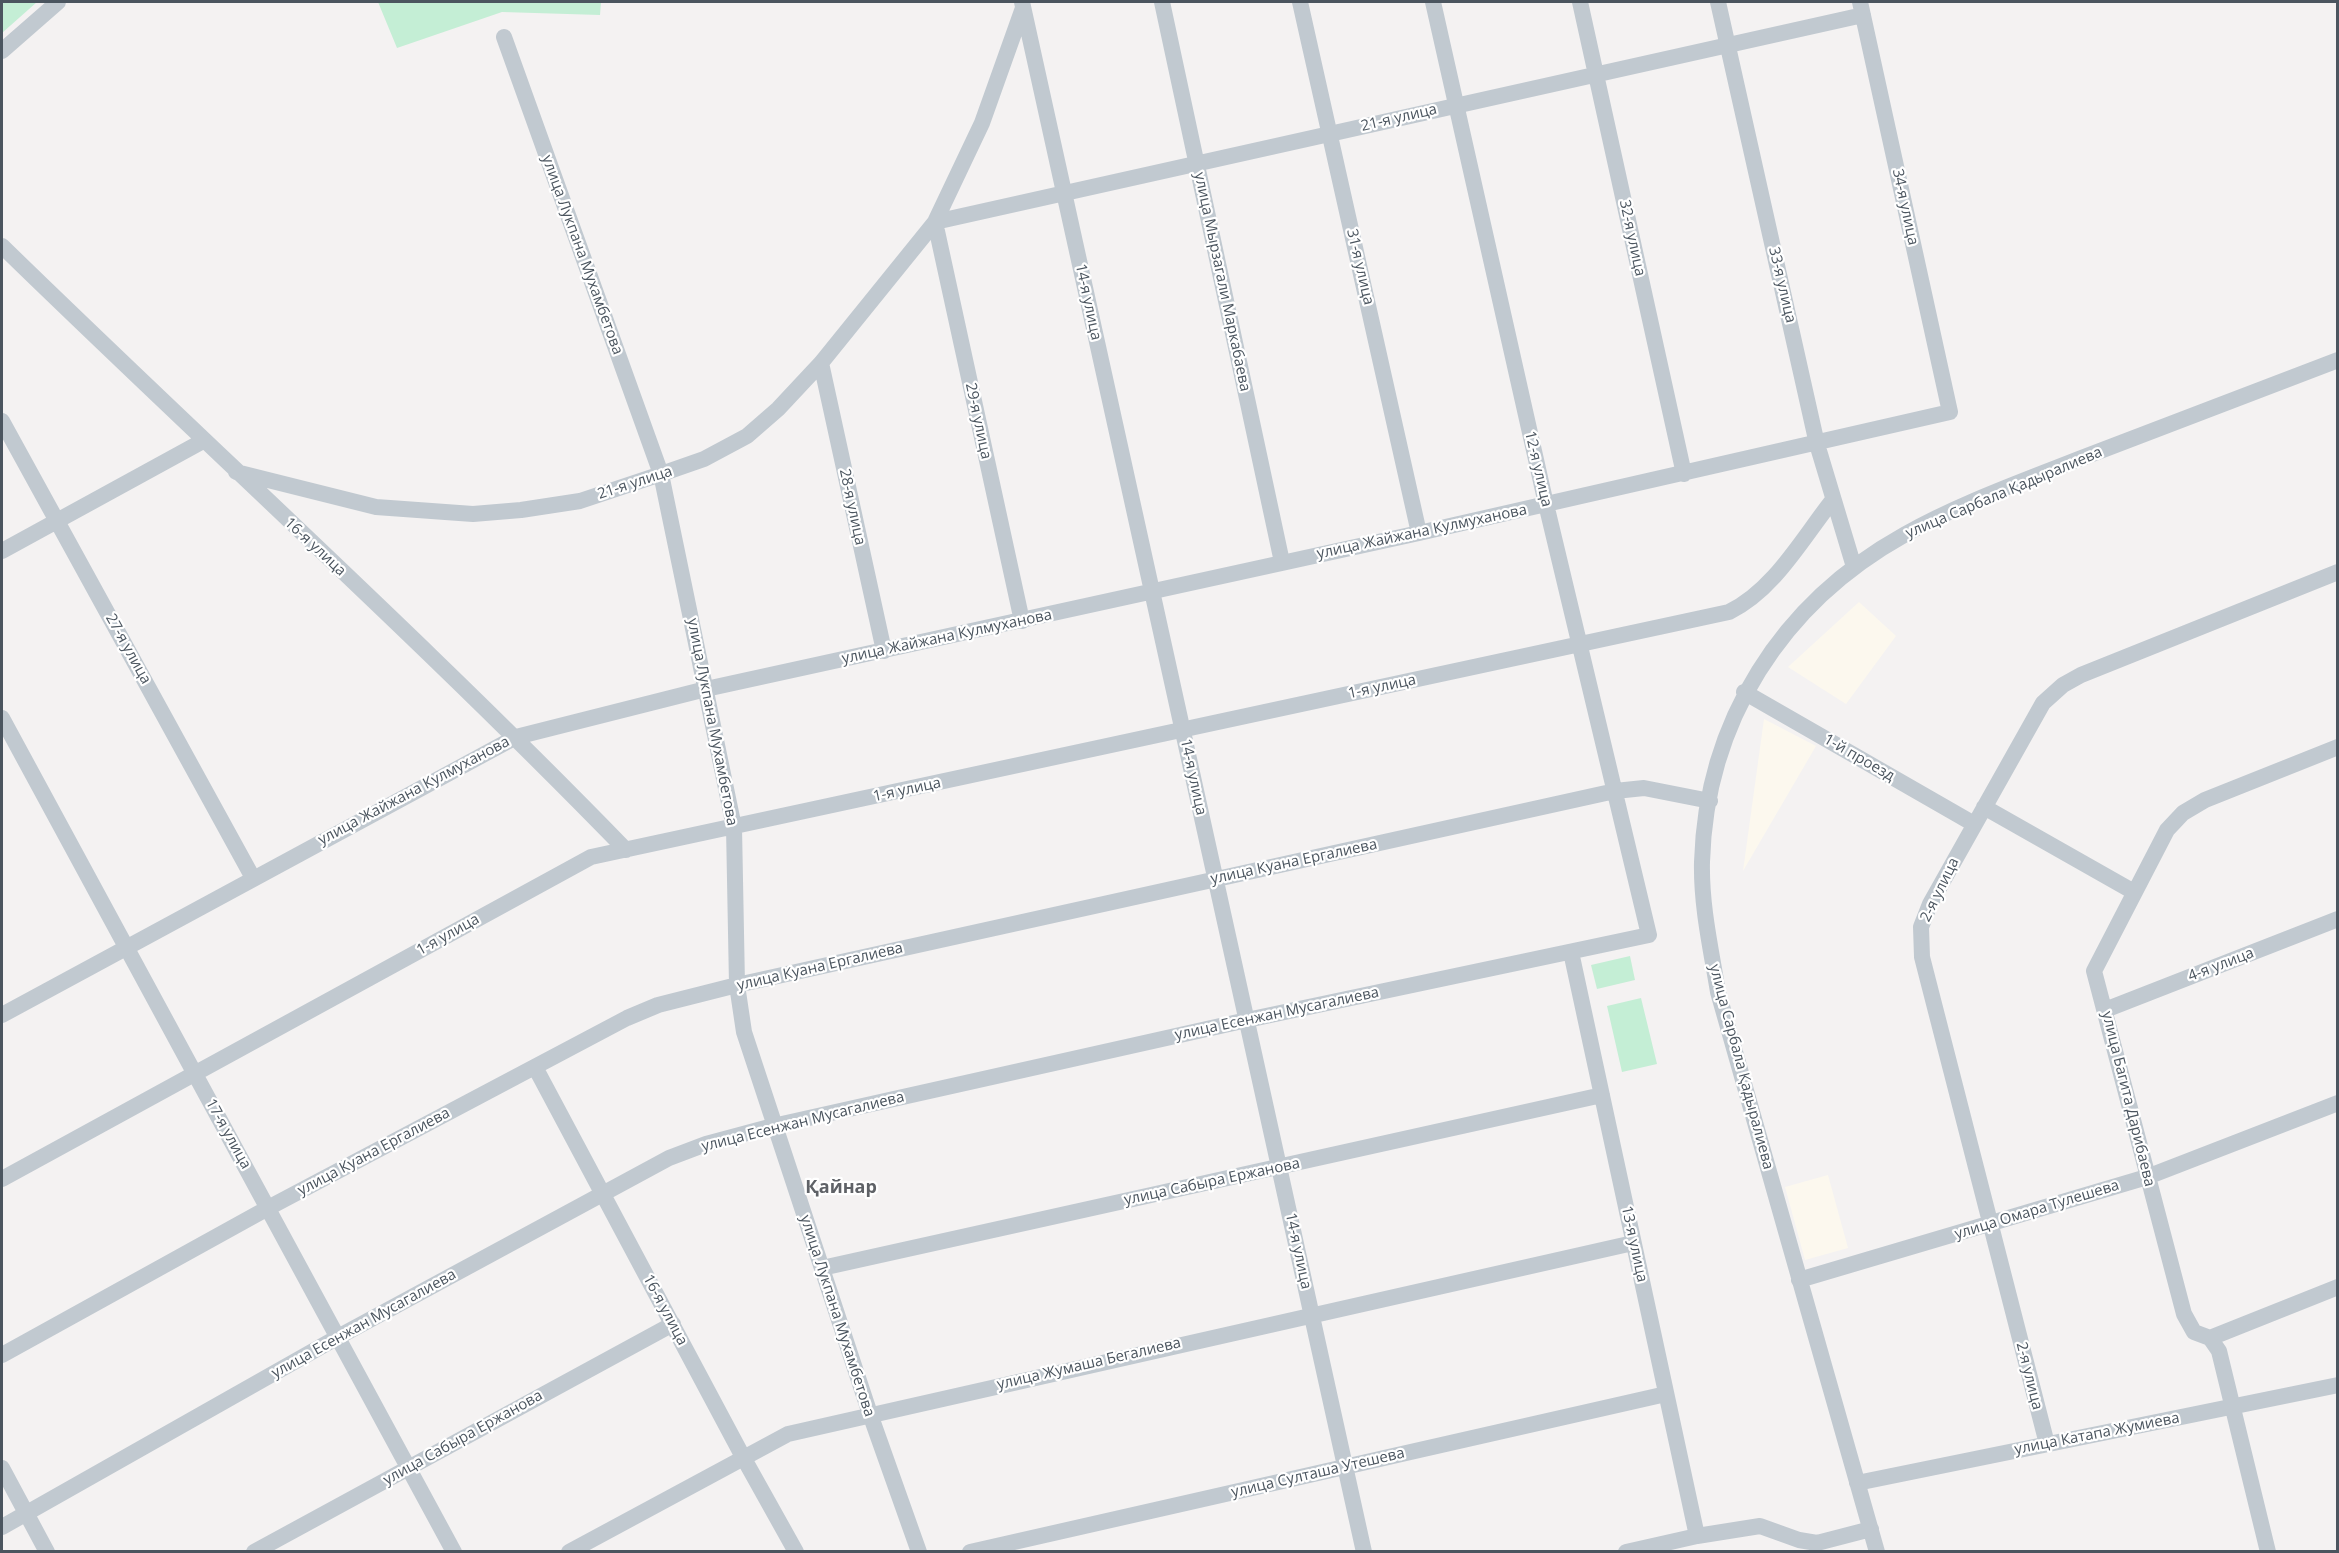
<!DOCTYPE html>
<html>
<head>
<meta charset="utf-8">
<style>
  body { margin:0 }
  #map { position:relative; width:2339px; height:1553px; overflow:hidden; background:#f4f2f2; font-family:"Open Sans",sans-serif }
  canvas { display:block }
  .frame { position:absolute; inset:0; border:3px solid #4b555f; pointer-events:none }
</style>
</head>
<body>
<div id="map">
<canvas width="2339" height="1553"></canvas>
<div class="frame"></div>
</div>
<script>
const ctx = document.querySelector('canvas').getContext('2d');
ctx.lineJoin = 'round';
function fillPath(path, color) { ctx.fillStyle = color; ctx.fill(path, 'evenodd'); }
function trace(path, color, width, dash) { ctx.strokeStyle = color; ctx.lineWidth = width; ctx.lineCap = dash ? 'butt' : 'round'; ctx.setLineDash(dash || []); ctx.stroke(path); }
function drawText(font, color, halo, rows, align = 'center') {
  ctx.font = font + ' "Open Sans",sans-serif'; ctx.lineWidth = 4.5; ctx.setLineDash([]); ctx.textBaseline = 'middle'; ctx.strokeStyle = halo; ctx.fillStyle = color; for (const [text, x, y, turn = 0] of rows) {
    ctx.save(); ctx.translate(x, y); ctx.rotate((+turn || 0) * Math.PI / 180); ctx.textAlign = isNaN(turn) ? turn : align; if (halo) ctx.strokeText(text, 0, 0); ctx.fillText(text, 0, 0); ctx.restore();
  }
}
const commercial = new Path2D(`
  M1859 602 1896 636 1846 704 1788 667Z
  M1764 719 1816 746 1743 871Z
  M1828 1175 1848 1248 1805 1260 1785 1187Z`);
const green = new Path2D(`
  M2 2H37L2 33Z
  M378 2H601L600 15 502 12 397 48Z
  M1630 956 1635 980 1597 989 1591 965Z
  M1641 998 1657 1064 1622 1072 1607 1006Z`);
const minor = new Path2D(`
  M1022 2 1364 1552
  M1162 2 1282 562
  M1300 2 1419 533
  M1580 2 1684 474
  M1718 2 1817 444 1854 567
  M504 37 661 474 734 827 737 985 744 1032 870 1414 919 1552
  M2 51 58 2
  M2 246C209 448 424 642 626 850
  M821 363 884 651
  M2 421 253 878
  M236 472 376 507 473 514 521 510 580 501 661 474 704 459 747 436 778 409 821 363 935 222 982 123 1023 8
  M2 551 203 441
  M1022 621 935 222 1863 15
  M1744 692 1974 824
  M2 718 454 1552
  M1984 807 2134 892
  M1571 952 1697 1536
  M2105 1010 2338 919
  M2 1015 516 737 706 689 1419 533 1950 412 1860 2
  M535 1067 743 1457 796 1552
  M2 1179 591 857 1729 612C1774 590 1802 539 1832 501
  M822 1268 1602 1095
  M1799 1280 2147 1177 2338 1103
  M2210 1338 2338 1287
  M2 1355 268 1208 627 1018 658 1005 737 985 1615 791 1644 788 1710 801
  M2047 1444 1922 957 1921 927 1930 904 2043 703 2063 685 2081 675 2338 572
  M2 1468 47 1552
  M1857 1483 2338 1385
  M2 1527 338 1337 669 1158 706 1144 773 1126 1247 1020 1649 935 1546 504 1433 2
  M254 1552 673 1324
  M569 1552 788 1434 1633 1243
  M970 1552 1666 1394
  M1626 1552 1697 1536 1760 1526 1799 1540 1817 1543 1871 1529
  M1877 1552 1718 992C1711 949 1701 906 1702 862 1706 721 1782 603 1904 535 1959 504 2021 482 2079 459 2165 426 2251 393 2338 360
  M2268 1552 2219 1351 2210 1338 2194 1332 2184 1314 2094 971 2167 830 2183 813 2205 800 2338 747`);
const streetNames = [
  ["21-я улица",1399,118,-13],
  ["34-я улица",1905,207,78],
  ["32-я улица",1632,238,78],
  ["улица Лукпана Мухамбетова",582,255,70],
  ["31-я улица",1360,267,77],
  ["улица Мырзагали Маркабаева",1222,282,78],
  ["33-я улица",1782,285,77],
  ["14-я улица",1088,302,78],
  ["29-я улица",978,421,78],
  ["12-я улица",1538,469,77],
  ["21-я улица",635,483,-18],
  ["улица Сарбала Қадыралиева",2004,493,-23],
  ["28-я улица",852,507,78],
  ["улица Жайжана Кулмуханова",1422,532,-12],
  ["16-я улица",315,547,43],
  ["улица Жайжана Кулмуханова",947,637,-12],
  ["27-я улица",128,649,61],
  ["1-я улица",1382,687,-12],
  ["улица Лукпана Мухамбетова",712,722,79],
  ["1-й проезд",1859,758,30],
  ["14-я улица",1193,777,78],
  ["1-я улица",907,790,-12],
  ["улица Жайжана Кулмуханова",414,791,-28],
  ["улица Куана Ергалиева",1294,862,-12],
  ["2-я улица",1940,890,-64],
  ["1-я улица",448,935,-29],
  ["4-я улица",2221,965,-21],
  ["улица Куана Ергалиева",820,967,-13],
  ["улица Есенжан Мусагалиева",1277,1014,-12],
  ["улица Сарбала Қадыралиева",1741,1067,75],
  ["улица Багита Дарибаева",2128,1099,76],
  ["улица Есенжан Мусагалиева",803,1122,-14],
  ["17-я улица",228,1134,61],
  ["улица Куана Ергалиева",374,1152,-28],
  ["улица Сабыра Ержанова",1212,1182,-12],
  ["улица Омара Тулешева",2037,1210,-17],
  ["13-я улица",1634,1244,78],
  ["14-я улица",1298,1251,78],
  ["16-я улица",665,1310,62],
  ["улица Лукпана Мухамбетова",837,1316,72],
  ["улица Есенжан Мусагалиева",364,1324,-29],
  ["улица Жумаша Бегалиева",1089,1364,-13],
  ["2-я улица",2029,1376,76],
  ["улица Катапа Жумиева",2097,1434,-11],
  ["улица Сабыра Ержанова",463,1438,-29],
  ["улица Султаша Утешева",1318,1473,-13]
];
const quarterNames = [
  ["Қайнар",841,1188]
];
fillPath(commercial, '#fcf8ee');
fillPath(green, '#c4eed5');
trace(minor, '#c1c9d0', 16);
drawText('15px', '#4b555f', '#fff', streetNames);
drawText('bold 18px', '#5f6267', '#fff', quarterNames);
</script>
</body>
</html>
